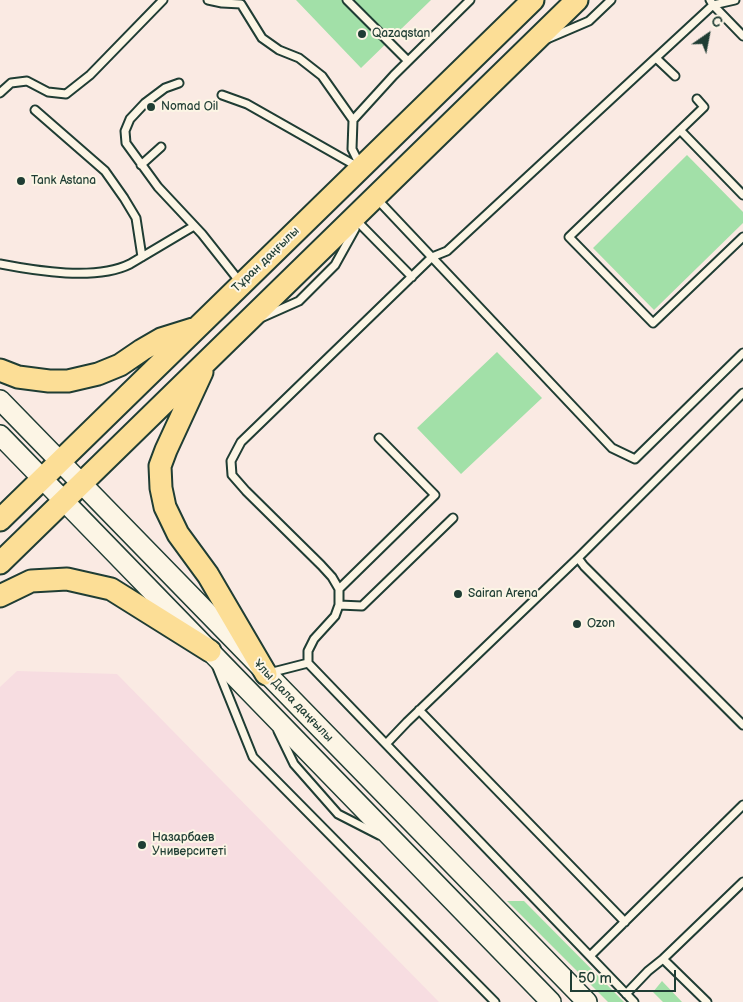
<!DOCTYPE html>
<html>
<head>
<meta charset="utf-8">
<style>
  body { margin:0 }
  #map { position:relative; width:743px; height:1002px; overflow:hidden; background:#faeae3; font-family:"Balsamiq Sans",sans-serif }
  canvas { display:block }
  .north { position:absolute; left:683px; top:10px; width:50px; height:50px; -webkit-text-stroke:4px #fcf5e5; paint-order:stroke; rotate:33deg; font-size:14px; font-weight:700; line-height:20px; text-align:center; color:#1f3d34 }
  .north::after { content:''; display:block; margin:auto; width:18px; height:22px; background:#1f3d34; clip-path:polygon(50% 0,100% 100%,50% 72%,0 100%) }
  .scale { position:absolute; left:570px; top:970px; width:106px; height:22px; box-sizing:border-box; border:2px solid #1f3d34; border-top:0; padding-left:6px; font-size:15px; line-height:18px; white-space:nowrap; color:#1f3d34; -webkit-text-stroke:4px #fcf5e5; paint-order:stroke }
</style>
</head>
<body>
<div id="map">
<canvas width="743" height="1002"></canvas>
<div class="north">С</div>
<div class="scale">50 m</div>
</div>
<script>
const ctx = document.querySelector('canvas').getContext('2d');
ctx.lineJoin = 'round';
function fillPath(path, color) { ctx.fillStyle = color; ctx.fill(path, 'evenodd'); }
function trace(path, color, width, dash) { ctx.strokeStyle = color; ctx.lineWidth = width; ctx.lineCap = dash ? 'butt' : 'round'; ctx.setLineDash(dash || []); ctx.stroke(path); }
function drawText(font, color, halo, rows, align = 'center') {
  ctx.font = font + ' "Balsamiq Sans",sans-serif'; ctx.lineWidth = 4; ctx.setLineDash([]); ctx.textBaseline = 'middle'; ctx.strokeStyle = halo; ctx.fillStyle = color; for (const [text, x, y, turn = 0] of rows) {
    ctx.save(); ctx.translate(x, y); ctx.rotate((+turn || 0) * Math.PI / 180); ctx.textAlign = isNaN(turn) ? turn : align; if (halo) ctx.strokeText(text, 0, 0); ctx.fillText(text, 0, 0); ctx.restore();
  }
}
const built = new Path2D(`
  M17 671 117 674 439 1002H0V687Z`);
const green = new Path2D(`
  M296 0H431L361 68Z
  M687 155 743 212V223L654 310 593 248Z
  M497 352 542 398 461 474 417 428Z
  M507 901H524L624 1002H608Z
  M662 981 682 1002H663L653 992Z`);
const lane = new Path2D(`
  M208 0 222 3 241 4 262 38 279 50 299 58 322 76 353 120
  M347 0 408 61
  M735 0 713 5 743 36
  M547 39 589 21 611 0
  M656 58 675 76
  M179 83 165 88 145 103 130 119 125 131 126 143 158 187 202 234 240 282
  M0 93 11 83 27 81 48 92 66 94 90 75 163 0
  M222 95 247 104 358 167
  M697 99 704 107 569 237 653 323 743 237
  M35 110 105 171 124 198 136 218 142 257
  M680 130 743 195
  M141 165 161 147
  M360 165 352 149 353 120 394 75 470 0
  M376 198 612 448 635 459 743 353
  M356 220 412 277
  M0 264C36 271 96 281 130 264L194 226
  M263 317 299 301 335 265 355 229
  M578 558 584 566 743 725
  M339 589 332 577 321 565 246 491 232 475 231 461 241 442 432 257 447 251 713 5 710 0
  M339 605 362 606 453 518
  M308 663V651L314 639 335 616 339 605V589L435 495 379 438
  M216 665 253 757 495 1002
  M269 673 308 663 634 1002
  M419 710 625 922
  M278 731 294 764 338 814 379 835
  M386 744 407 722 578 558 743 393
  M590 956 743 805
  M663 959 707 1002
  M626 994 648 971 663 959 743 882`);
const secondary = new Path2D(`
  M0 400 587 1002
  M0 435 551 1002`);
const primary = new Path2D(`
  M0 370 18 377 49 381H68L98 374 120 365 142 350 161 339 193 329
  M202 372 166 450 160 466 161 488 165 507 178 534 208 575 266 674
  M0 520 533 0
  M0 563 577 0
  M0 596 31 581 67 579 111 589 210 651`);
const markers = [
  [362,34,5,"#1f3d34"],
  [151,107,5,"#1f3d34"],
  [21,181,5,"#1f3d34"],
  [458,594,5,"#1f3d34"],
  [577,624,5,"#1f3d34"],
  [142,845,5,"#1f3d34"]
];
const poiNames = [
  ["Qazaqstan",372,34],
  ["Nomad Oil",161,107],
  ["Tank Astana",31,181],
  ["Sairan Arena",468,594],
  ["Ozon",587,624],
  ["Назарбаев",152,838],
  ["Университеті",152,852]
];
const streetNames = [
  ["Тұран даңғылы",266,260,-44],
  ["Ұлы Дала даңғылы",293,701,46]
];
fillPath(built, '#f7dde1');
fillPath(green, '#a2e0a8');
trace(lane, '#1f3d34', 11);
trace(secondary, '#1f3d34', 22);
trace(primary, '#1f3d34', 25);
trace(lane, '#fcf5e5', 7);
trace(secondary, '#fcf5e5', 19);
trace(primary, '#fcde96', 21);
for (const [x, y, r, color] of markers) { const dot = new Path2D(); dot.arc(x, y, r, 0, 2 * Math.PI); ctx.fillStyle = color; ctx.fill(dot); trace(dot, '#fcf5e5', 2); }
drawText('12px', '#1f3d34', '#fcf5e5', poiNames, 'left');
drawText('12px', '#1f3d34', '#fcf5e5', streetNames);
</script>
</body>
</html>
